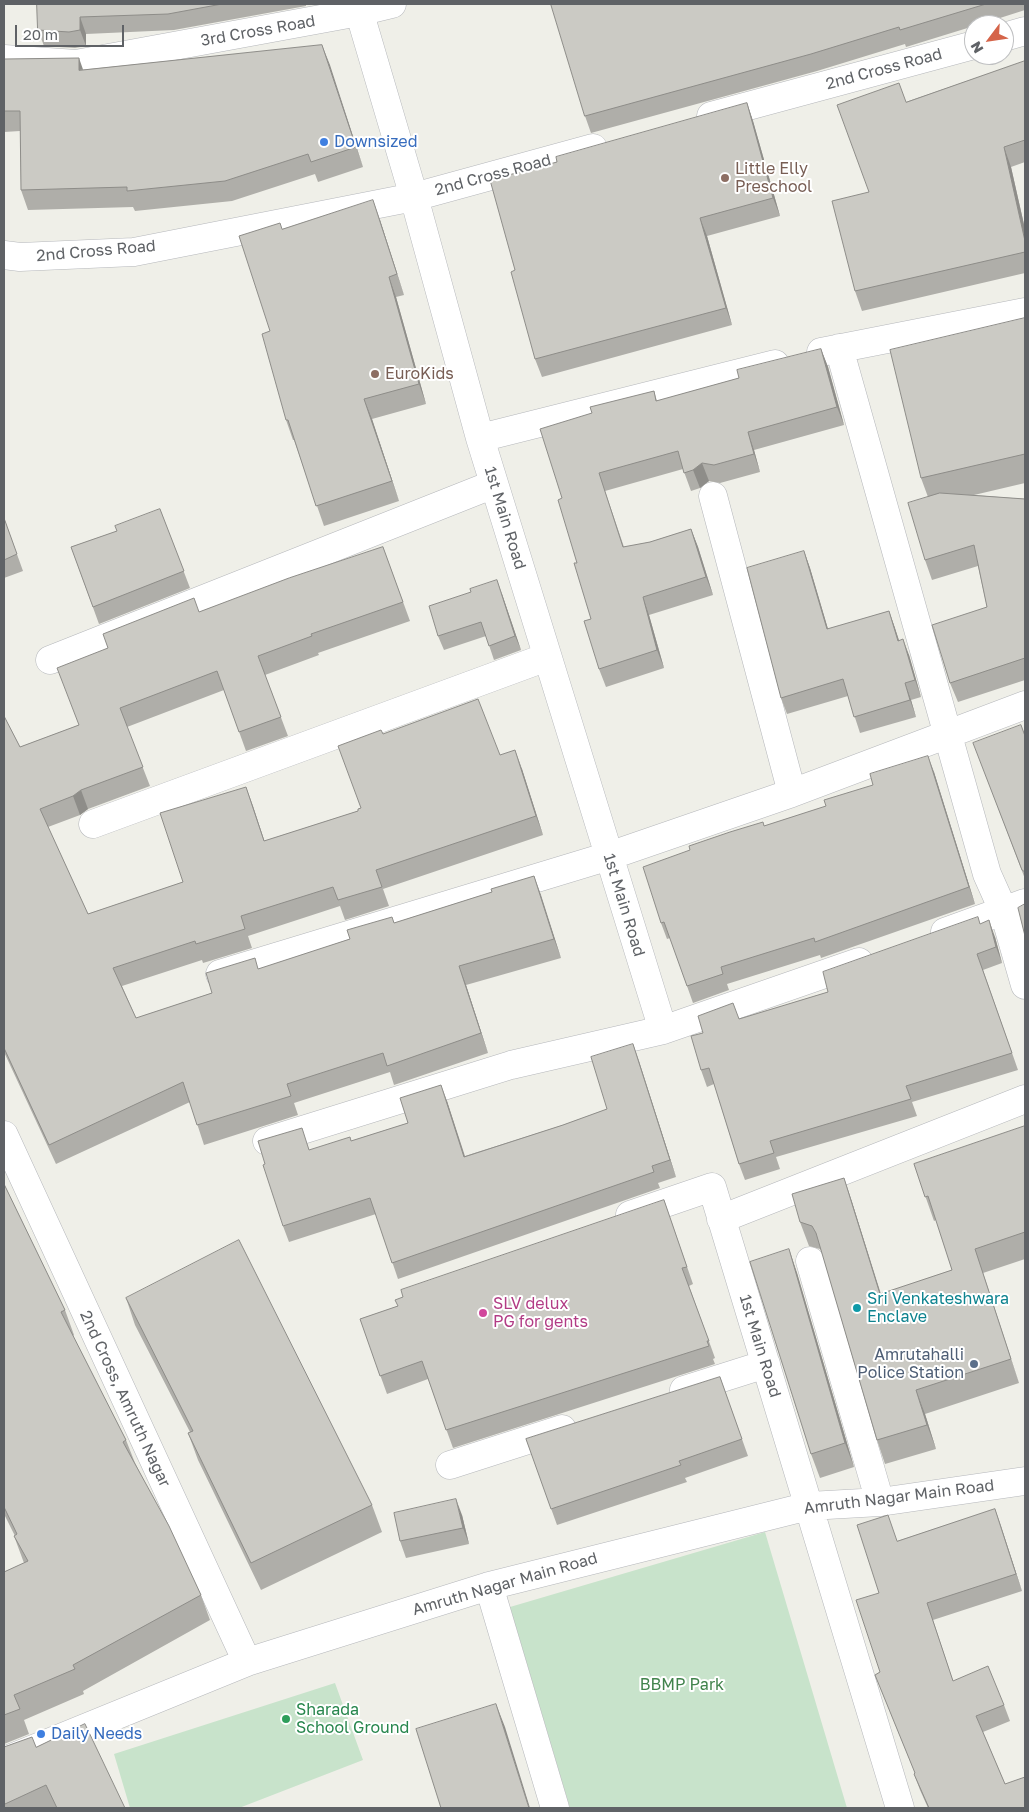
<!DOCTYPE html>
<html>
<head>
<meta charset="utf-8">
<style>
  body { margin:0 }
  #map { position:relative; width:1029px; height:1812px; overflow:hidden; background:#efefe8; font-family:"Golos Text",sans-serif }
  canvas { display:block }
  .frame { position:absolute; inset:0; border:5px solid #5f6266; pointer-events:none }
  .north { position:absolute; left:964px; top:15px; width:50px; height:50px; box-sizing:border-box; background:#fff; border:1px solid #bfc0c2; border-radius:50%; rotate:239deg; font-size:14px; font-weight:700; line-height:20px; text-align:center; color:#5f6266 }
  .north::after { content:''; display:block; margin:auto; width:18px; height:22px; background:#d56449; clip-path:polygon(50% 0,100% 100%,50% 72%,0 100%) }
  .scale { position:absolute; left:15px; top:25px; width:109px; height:22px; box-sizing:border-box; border:2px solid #5f6266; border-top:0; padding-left:6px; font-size:15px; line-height:18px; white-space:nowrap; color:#5f6266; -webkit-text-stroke:4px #fff; paint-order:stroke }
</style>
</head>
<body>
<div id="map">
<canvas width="1029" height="1812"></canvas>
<div class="frame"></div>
<div class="north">N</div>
<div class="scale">20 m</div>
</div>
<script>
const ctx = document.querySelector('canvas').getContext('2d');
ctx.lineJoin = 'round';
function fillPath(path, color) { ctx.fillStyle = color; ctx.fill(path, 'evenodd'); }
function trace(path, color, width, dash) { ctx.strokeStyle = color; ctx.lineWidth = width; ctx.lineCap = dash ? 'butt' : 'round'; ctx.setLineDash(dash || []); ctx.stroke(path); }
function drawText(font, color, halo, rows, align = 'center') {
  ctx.font = font + ' "Golos Text",sans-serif'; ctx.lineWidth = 4; ctx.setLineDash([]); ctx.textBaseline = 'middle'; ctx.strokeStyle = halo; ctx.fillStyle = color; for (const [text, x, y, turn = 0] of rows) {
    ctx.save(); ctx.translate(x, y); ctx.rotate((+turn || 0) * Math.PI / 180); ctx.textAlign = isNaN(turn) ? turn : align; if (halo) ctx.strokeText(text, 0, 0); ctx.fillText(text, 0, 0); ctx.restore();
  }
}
const green = new Path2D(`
  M765 1532 847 1808H570L510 1607Z
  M335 1683 363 1760 239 1808H130L114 1754Z`);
const minor = new Path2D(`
  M357 4 414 197 480 438 663 1030
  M1004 37 1025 31
  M4 59 76 64 359 12 392 4
  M711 116 974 45
  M4 255 20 257 134 252 414 197 593 148
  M839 348 987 874 1004 912 1025 985
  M821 352 1025 312
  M480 438 775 364
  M713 496 792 793
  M50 660 494 484
  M93 824 547 657
  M945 932 1025 903
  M220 974 609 856 792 793 1025 705
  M4 1135 247 1662
  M267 1141 511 1065 663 1030 859 962
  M630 1215 712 1187 900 1808
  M721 1219 1025 1099
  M810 1261 880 1502
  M684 1390 766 1364
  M450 1465 562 1429
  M489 1586 555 1808
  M4 1761 247 1662 489 1586 809 1506 880 1502 1025 1481`);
const wall = new Path2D(`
  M37 4H306V6L174 30 86 34V46L75 48 44 46 38 30Z
  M551 4H1025V10L978 25H974V26L906 47 905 44 817 71 591 133 585 116Z
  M322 45 363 167 318 182 315 174 232 201 135 211 133 207 28 210 21 190 20 131 4 132V59L83 70Z
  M1025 61V162L1011 167 1025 229V273L862 311 855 291 869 192 906 102Z
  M747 103 753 121 780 216 707 236 732 325 542 377 535 359 557 162Z
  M380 220 404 295 396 297 426 404 372 419 399 501 324 526 294 440H293L286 420 270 331 282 229Z
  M1025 318V483L974 495 1025 499V680L958 702 950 683 987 607 978 566 932 580 925 560 928 497 921 478Z
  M821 349 828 367 844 425 754 450 760 472 720 483 709 481 700 488 691 491 683 469 605 491 624 547 650 542 691 529 698 547 713 595 649 615 664 668 606 687 599 669 591 619 562 498 592 413 654 391 657 401 739 378Z
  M160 509 190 588 99 624 71 547 117 531Z
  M4 518 23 571 4 578Z
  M383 547 410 621 318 653 319 655 265 675 288 736 246 751 224 690 127 727 150 786 88 809 80 815 48 827 88 914 183 882 246 787 264 841 358 811 361 808 383 734 500 755 522 769 543 835 383 889 389 906 345 920 340 906 248 936 252 948 203 963 202 960 122 986 136 1018 212 993 259 969 350 939 394 923 492 892 534 876 561 958 466 985 488 1053 394 1085 390 1072 294 1103 298 1115 204 1145 190 1102 56 1164 4 1052V716L20 747 79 725 108 648 199 612Z
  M804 551 810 568 828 629 889 611 899 640 909 655 921 697 911 700 916 717 860 733 848 696 787 714 781 698Z
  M471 592 502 594 521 650 494 660 486 636 444 650 438 636Z
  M1025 736V879L980 760Z
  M934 772 975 904 821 958 820 955 727 984 729 990 693 1003 670 938 667 939 661 923 690 850 764 826Z
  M981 924 995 937 1002 963 983 970 1018 1070 912 1102 917 1116 776 1157 780 1169 745 1180 739 1164 714 1084 707 1087 701 1070 739 1019 828 992Z
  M633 1044 676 1177 658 1183 660 1188 398 1279 376 1214 289 1242 283 1226 309 1150 351 1141 408 1123 447 1101 465 1156 563 1125 607 1109Z
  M1025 1126V1259L983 1273 1019 1383 925 1414 936 1449 885 1464 877 1440 822 1252 820 1249 809 1246 800 1222 844 1178 852 1202 881 1294 952 1270 936 1220 934 1221 914 1164Z
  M4 1184 65 1310 74 1335 73 1336 126 1440 135 1463 201 1595 210 1620 83 1691 84 1694 24 1720 29 1734 4 1744V1572L24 1563 14 1536H15L4 1514Z
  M664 1200 693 1284 689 1286 715 1358 713 1359 715 1364 453 1448 428 1379 387 1394 360 1319 398 1306Z
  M789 1249 797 1273 854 1467 820 1478 811 1454Z
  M126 1298 372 1505 382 1532 261 1590 198 1460 188 1433 190 1432 135 1325Z
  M720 1377 748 1456 685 1478 687 1482 557 1525 526 1439Z
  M995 1509 1022 1591 933 1620 953 1681 1004 1705 1010 1721 983 1732 1005 1784 1025 1808H928L920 1790 914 1774 915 1773 875 1675 880 1672 879 1593 898 1541Z
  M462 1515 469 1544 406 1558 400 1541Z
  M4 1747H36L125 1808H4Z`);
const shadedWall = new Path2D(`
  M80 17 86 34V46L80 30Z
  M322 45 330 65 363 167 356 147Z
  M79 58 86 78 79 70Z
  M747 103 753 121 780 216 773 198Z
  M1004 147 1011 167 1025 229V241Z
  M373 200 380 220 404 295 397 274Z
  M700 218 707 236 732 325 726 308Z
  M389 277 396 297 426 404 419 384Z
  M821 349 828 367 844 425 837 407Z
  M364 399 372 419 399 501 392 481Z
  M748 432 754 450 760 472 754 454Z
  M702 463 709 481 700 488 693 470Z
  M691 529 698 547 713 595 706 577Z
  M804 551 810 568 833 646 827 629Z
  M497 580 502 594 521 650 515 636Z
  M643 597 649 615 664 668 657 650Z
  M889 611 895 628 904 657 898 641Z
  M903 639 909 655 921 697 915 680Z
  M905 683 911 700 916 717 910 700Z
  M515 750 522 769 543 835 536 816Z
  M928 756 934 772 975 904 969 887Z
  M246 787 253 806 271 861 264 841Z
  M81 790 88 809 80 815 73 796Z
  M534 876 541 895 561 958 554 939Z
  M989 920 995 937 1002 963 996 947Z
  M459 966 466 985 488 1053 481 1033Z
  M633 1044 639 1061 676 1177 670 1160Z
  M441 1085 447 1101 470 1173 464 1157Z
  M844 1178 852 1202 888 1318 880 1294Z
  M789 1249 797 1273 854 1467 845 1443Z
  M975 1249 983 1273 1019 1383 1011 1359Z
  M916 1390 925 1414 936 1449 927 1425Z
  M456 1499 462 1515 469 1544 463 1528Z
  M995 1509 1001 1526 1022 1591 1016 1574Z
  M496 1704 505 1727 530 1808H529Z`);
const building = new Path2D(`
  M37 4H222L168 14 80 17V30L69 32 38 30Z
  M551 4H986L900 30 899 27 811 54 585 116Z
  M322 45 356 147 311 162 308 154 225 181 127 191V187L21 190 20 111H4V59L79 58V70Z
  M1025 61V140L1004 147 1025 241V252L855 291 832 201 869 192 837 105 899 83 906 102Z
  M747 103 773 198 700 218 726 308 535 359 511 272 515 270 490 180 557 162 556 157Z
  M373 200 397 274 389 277 419 384 364 399 392 481 316 506 288 420H286L262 334 270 331 239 236 280 223 282 229Z
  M1025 318V454L921 478 890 350Z
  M821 349 837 407 748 432 754 454 714 465 702 463 693 470 684 473 678 451 599 473 623 547 650 542 691 529 706 577 643 597 657 650 599 669 584 621 591 619 574 563H577L558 500 562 498 540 429 592 413 590 407 654 391 656 401 739 378 737 370Z
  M940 493 1025 499V658L950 683 932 625 987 607 974 545 925 560 908 503Z
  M160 509 184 571 93 607 71 547 117 531 115 526Z
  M4 518 17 554 4 560Z
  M383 547 403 602 311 634 312 636 258 656 281 717 239 732 217 671 120 708 143 767 81 790 73 796 40 809 88 914 183 882 160 813 246 787 264 841 358 811V809L361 808 338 746 381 730 383 734 478 699 500 755 515 750 536 816 376 870 382 887 338 900 333 887 241 916 245 929 196 944 195 941 113 968 136 1018 212 993 206 973 255 958 258 969 350 939 347 930 392 917 394 923 492 892 491 889 534 876 554 939 459 966 481 1033 387 1066 383 1053 287 1084 291 1096 197 1125 183 1082 49 1145 4 1048V716L20 747 79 725 57 668 108 648 103 634 194 598 199 612 289 578Z
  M804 551 827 629 889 611 898 641 903 639 915 680 905 683 910 700 854 717 843 679 781 698 747 568Z
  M497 580 515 636 489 646 481 622 438 636 429 606 471 592 470 589Z
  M1021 725 1025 736V872L1022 870 973 743Z
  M928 756 969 887 815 942 814 938 721 967 723 974 687 986 664 922 661 923 643 867 690 850 689 846 730 832 763 822 764 826 826 806 824 800 873 785 870 774Z
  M1025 904V936L1018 908Z
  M978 917 980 924 989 920 996 947 977 954 1012 1053 906 1086 911 1099 770 1141 774 1153 739 1164 709 1068 701 1070 691 1036 703 1033 698 1016 733 1003 739 1019 828 992 823 972Z
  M633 1044 670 1160 652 1166 654 1172 392 1263 370 1198 283 1226 263 1165 265 1164 258 1141 302 1128 309 1150 350 1137 351 1141 408 1123 400 1098 441 1085 464 1157 563 1125 607 1109 591 1057Z
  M1025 1126V1232L975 1249 1011 1359 916 1390 927 1425 877 1440 816 1233 812 1226 800 1222 792 1194 844 1178 880 1294 952 1270 928 1196 925 1197 914 1164Z
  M4 1184 65 1310 61 1312 126 1440 123 1442 169 1526 201 1595 73 1665 75 1669 14 1695 20 1709 4 1715V1572L28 1561 14 1536 17 1534 4 1507Z
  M664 1200 687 1267 682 1268 709 1341H707L709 1346 446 1430 422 1361 380 1376 360 1319 398 1306 395 1300 403 1297 401 1290Z
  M239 1240 372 1505 251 1563 188 1433 193 1431 126 1298Z
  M789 1249 845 1443 811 1454 750 1262Z
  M720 1377 742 1439 679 1461 681 1465 551 1509 526 1439Z
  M456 1499 463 1528 400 1541 394 1513Z
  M995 1509 1016 1574 927 1603 953 1681 988 1666 1004 1705 976 1716 1005 1784 1025 1777V1808H929L914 1774 915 1773 875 1675 880 1672 856 1600 879 1593 857 1525 888 1515 897 1541Z
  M496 1704 529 1808H441L416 1729Z
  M85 1724 125 1808H57L46 1785 5 1804 4 1802V1747L32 1737 36 1747Z`);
const markers = [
  [324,142,5,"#3f7fe0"],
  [725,178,5,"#8d6e63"],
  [375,374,5,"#8d6e63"],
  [857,1308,5,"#0f9aa8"],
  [483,1313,5,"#d1479c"],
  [974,1364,5,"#5c6f8a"],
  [286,1719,5,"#2e9e5b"],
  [41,1734,5,"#3f7fe0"]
];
const streetNames = [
  ["3rd Cross Road",258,31,-10],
  ["2nd Cross Road",884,69,-15],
  ["2nd Cross Road",493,175,-15],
  ["2nd Cross Road",96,251,-5],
  ["1st Main Road",505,518,73],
  ["1st Main Road",624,905,73],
  ["1st Main Road",760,1346,73],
  ["2nd Cross, Amruth Nagar",125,1399,65],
  ["Amruth Nagar Main Road",899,1497,-7],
  ["Amruth Nagar Main Road",505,1584,-16]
];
const shopNames = [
  ["Downsized",334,142],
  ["Daily Needs",51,1734]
];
const educationNames = [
  ["Little Elly",735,169],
  ["Preschool",735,187],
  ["EuroKids",385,374]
];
const cultureNames = [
  ["Sri Venkateshwara",867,1299],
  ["Enclave",867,1317]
];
const hotelNames = [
  ["SLV delux",493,1304],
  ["PG for gents",493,1322]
];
const serviceNames = [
  ["Amrutahalli",964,1355],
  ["Police Station",964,1373]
];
const parkNames = [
  ["BBMP Park",682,1685]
];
const leisureNames = [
  ["Sharada",296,1710],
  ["School Ground",296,1728]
];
fillPath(green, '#c8e3cb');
trace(minor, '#b5b7bb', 29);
trace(minor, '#fff', 28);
fillPath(wall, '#afaea9');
fillPath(shadedWall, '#8e8d89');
fillPath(building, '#cbcac4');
trace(building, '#8e8d89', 1);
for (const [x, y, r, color] of markers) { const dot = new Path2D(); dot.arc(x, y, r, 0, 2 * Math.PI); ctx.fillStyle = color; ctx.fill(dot); trace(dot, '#fff', 2); }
drawText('16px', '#5f6266', '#fff', streetNames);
drawText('16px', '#366cbe', '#fff', shopNames, 'left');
drawText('16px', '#785e54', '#fff', educationNames, 'left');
drawText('16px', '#0d838f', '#fff', cultureNames, 'left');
drawText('16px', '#b23c85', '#fff', hotelNames, 'left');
drawText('16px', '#4e5e75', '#fff', serviceNames, 'right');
drawText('16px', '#41834c', '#fff', parkNames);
drawText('16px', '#27864d', '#fff', leisureNames, 'left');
</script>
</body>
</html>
